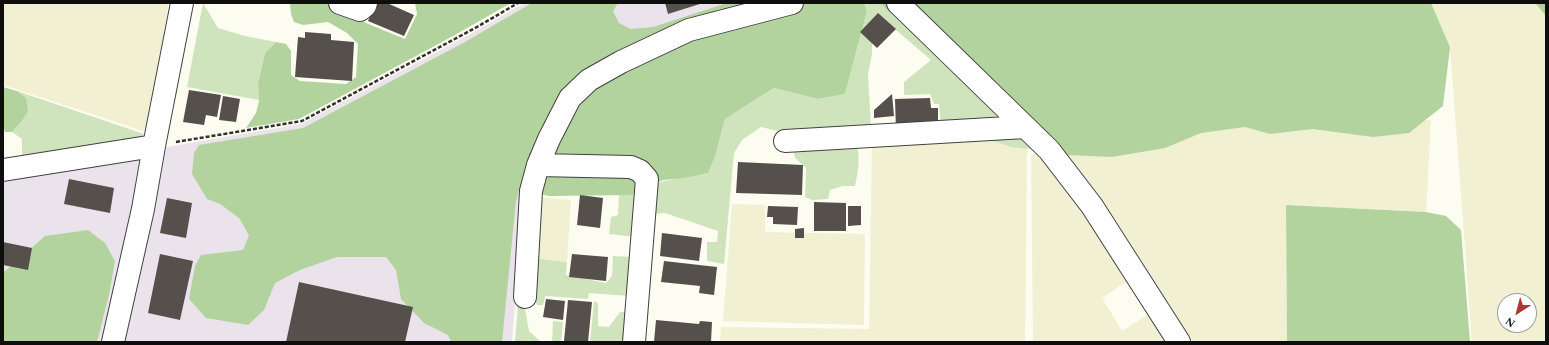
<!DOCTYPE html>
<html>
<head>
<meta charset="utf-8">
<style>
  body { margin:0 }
  #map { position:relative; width:1549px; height:345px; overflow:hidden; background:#fdfcf0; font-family:Spectral,serif }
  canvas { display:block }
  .frame { position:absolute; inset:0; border:4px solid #0e0e0e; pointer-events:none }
  .north { position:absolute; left:1497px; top:293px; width:40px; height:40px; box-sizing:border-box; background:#fff; border:1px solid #9f9f9f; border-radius:50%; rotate:216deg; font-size:11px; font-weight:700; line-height:16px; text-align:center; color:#0e0e0e }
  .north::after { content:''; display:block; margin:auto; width:14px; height:18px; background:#ae3735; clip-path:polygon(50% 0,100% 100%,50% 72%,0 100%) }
</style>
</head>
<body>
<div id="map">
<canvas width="1549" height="345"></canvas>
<div class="frame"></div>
<div class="north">N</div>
</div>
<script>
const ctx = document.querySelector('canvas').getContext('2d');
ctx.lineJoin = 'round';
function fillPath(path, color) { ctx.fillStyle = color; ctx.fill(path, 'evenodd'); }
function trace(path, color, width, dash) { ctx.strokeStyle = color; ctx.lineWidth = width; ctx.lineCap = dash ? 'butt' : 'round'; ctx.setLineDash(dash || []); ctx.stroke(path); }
const industrial = new Path2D(`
  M524 3H758L525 175 512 342H3V175L301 124 467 36Z`);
const farmland = new Path2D(`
  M3 3H169L146 132 3 85Z
  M1431 3H1535L1546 16V342H1472L1450 47ZM1505 301H1529V325H1505Z
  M1254 118 1431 120 1426 212 1286 205 1287 342H1193L1105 203 1067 155Z
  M1027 136 1025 342H720L721 327 869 329 872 143Z
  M1031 154 1044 155 1130 279 1102 298 1122 331 1152 312 1171 342H1033Z
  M538 197 571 200 567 262 533 258Z
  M732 204 765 205V232L865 234 864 325 723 321Z`);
const green = new Path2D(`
  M203 3 218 28 245 36 276 42 265 53 258 83 259 100 187 87Z
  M864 3H880C933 52 987 100 1039 150L1011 147 993 141 978 127 941 125 939 104H934L930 94 904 95V82L931 60 889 24 872 38V54L868 74 871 128 786 133 761 127 742 140 734 153 724 264 707 261V242H717L718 231 665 213 651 214 652 185C669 178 690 177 708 173L715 157 725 119 774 88 818 99 845 94 867 11Z
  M17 91 144 134 143 137 22 161V139L12 132 21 122 25 98Z
  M856 143C861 158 858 171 855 186H843L830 190 828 199 812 200 805 197 806 168 795 158 794 152 805 147Z
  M640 190 634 237 609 234 611 217 618 215 619 195H631Z
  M613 256 631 257 629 296 589 293 588 299 545 296 543 305H537L533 295V258L567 262 566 275 606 283 612 276Z
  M594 301 598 303V326L609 327 620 312H629L626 342H590Z
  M524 303 529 331 541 342H515L518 304Z
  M553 321 563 322 561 342H552Z`);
const forest = new Path2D(`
  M290 3H324L357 14 366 23 405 39 417 14 415 3H511L453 36 299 119 246 128 256 113 259 101 258 83 265 53 276 42 286 44 291 51V75L300 81 346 84 356 77 358 44 347 33 328 22 303 25 294 22 291 14Z
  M532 3H618L613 11 619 23 631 29 653 27 727 3H864L867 11 845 94 818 99 774 88 725 119 715 157 708 173 684 178 663 180 631 195 549 196 519 190 516 201 502 342H451L448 335 424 323 401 299 396 270 386 257H337L300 270 275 283 264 310 248 325 206 318 189 299 195 266 201 255 243 250 249 235 239 218 220 204 207 199 192 174 194 153 199 145 303 128 465 42Z
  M880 3H1431L1450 47 1443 106 1409 133 1373 137 1313 129 1270 134 1245 127 1201 133 1165 148 1112 157 1067 155 1039 150 967 82 936 56Z
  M1535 3H1546V16Z
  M3 87 17 91 26 98 28 111 21 122 12 132H5L3 124Z
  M1286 205 1426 212 1446 216 1461 230 1470 342H1287Z
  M88 230 105 243 115 261 109 295 97 342H3V271H5L45 236Z`);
const building = new Path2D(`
  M376 3H387L414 15 404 36 368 21Z
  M665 3H703L668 14Z
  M878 13 896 29 877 48 860 32Z
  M305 32 331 34V40L354 42 352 81 295 77 298 37 305 38Z
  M189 90 221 95 217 117 206 115 204 125 183 122Z
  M892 94 894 116 874 118V110Z
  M223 96 240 99 236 122 219 120Z
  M930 98 931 108H938V128L896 130 895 99Z
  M738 162 803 165 802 195 736 193Z
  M69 179 114 188 110 213 64 204Z
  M580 195 603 198 600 228 577 225Z
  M167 198 192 203 186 238 160 233Z
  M814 202 846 203V231H814Z
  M768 206 798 207 797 225 773 224V217H767Z
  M848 206H861V225L848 226Z
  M804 228V238H795V229Z
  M662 233 702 238 699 261 660 256Z
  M3 242 32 248 28 270 3 265Z
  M160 254 193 261 180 320 148 313Z
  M572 254 608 257 606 281 569 277Z
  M664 261 717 267 714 295 699 293 700 286 661 282Z
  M299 282 413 307 405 342H286Z
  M546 299 565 301 563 320 543 317Z
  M568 300 592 302 588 342 564 341Z
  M656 320 699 324 700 321 712 322 711 342H654Z`);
const path = new Path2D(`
  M176 142 302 121 477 27 518 3`);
const minor = new Path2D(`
  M340 3 360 10 365 6 366 3
  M898 3 1049 150 1092 206 1179 342
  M785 141 1025 127
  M538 165 631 167 640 171 647 179 634 342
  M3 170 154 146
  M525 297 531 191 538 165 549 139 570 98 589 80 621 62 689 30 792 3
  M113 342 143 209 154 146 182 3`);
fillPath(industrial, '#ebe3eb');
fillPath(farmland, '#f1f0d2');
fillPath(green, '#cfe4bd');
fillPath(forest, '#b3d39e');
fillPath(building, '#55504b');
trace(minor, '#414141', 24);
trace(path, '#303030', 2.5, [4, 2]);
trace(minor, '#fff', 22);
</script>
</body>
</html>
